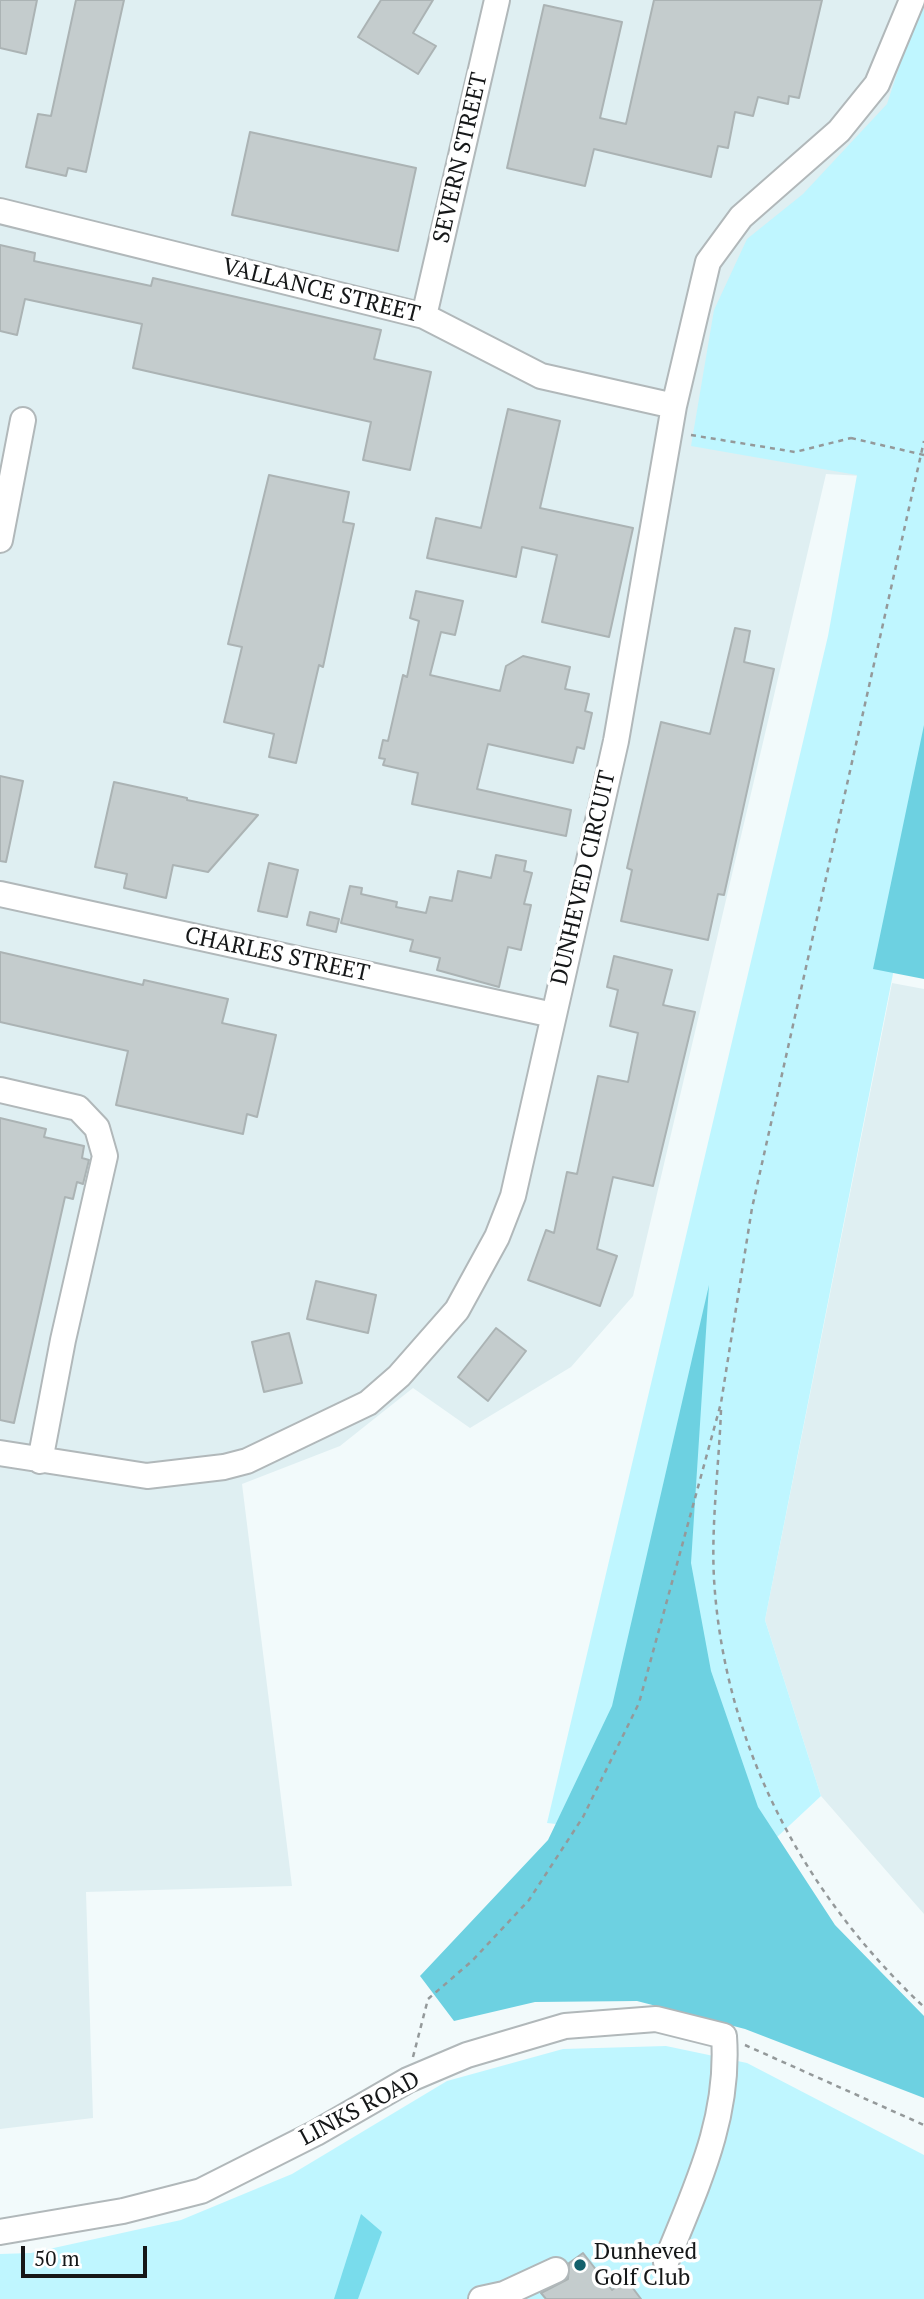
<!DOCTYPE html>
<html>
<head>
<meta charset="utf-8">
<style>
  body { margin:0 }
  #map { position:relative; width:924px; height:2299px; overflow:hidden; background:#f2fafb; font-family:"PT Serif",serif }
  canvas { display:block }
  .scale { position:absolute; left:21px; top:2246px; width:126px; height:32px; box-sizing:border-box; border:4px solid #151718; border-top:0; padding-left:9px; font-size:21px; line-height:24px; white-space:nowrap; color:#151718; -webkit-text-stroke:5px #fff; paint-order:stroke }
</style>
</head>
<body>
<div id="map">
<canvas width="924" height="2299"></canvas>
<div class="scale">50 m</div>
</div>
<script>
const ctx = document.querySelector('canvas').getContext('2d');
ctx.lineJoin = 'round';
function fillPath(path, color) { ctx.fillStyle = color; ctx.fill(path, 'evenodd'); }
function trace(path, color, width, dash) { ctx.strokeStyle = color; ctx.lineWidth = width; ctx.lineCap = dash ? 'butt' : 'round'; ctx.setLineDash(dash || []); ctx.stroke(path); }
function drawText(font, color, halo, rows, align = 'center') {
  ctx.font = font + ' "PT Serif",serif'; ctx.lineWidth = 7; ctx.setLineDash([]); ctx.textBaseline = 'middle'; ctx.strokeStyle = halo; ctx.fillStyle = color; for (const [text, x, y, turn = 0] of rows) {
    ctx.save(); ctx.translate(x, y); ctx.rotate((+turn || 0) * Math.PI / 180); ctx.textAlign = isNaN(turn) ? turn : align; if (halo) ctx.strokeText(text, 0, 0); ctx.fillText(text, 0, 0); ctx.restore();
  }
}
const built = new Path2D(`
  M0 0H924L862 476 826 474 633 1296 571 1367 470 1428 413 1388 340 1446 242 1484 292 1886 86 1892 93 2118 0 2129Z
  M892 983 924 989V1914L821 1796 765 1620Z`);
const green = new Path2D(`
  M921 0H924V832L911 883 765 1620 821 1796 746 1866 609 1830 547 1823 828 636 857 475 691 446 714 310 747 239 803 194 887 104Z
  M666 2046 747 2063 924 2155V2299H0V2254L31 2253 181 2220 292 2174 447 2081 563 2049Z`);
const forest = new Path2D(`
  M924 725V979L873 969Z
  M709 1285 691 1563 711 1671 758 1807 835 1925 924 2016V2098L745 2029 637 2001 535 2002 454 2021 420 1976 548 1840 612 1706Z`);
const water = new Path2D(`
  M361 2214 382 2232 358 2299H334Z`);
const building = new Path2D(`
  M0 0H37L26 54 0 48Z
  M76 0H124L86 172 68 168 66 176 26 167 38 114 51 116Z
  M381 0H433L413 33 436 46 418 74 358 37Z
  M654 0H822L799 98 789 96 788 104 758 97 753 116 735 112 728 148 718 146 711 177 594 149 585 186 507 168 544 5 622 22 600 118 626 124Z
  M250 132 416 168 398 251 232 215Z
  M0 245 35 253 34 261 151 286 153 278 381 330 374 359 431 372 410 470 363 460 371 422 133 368 142 324 25 299 17 335 0 331Z
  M508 409 560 421 540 508 633 528 609 637 542 622 557 555 522 547 516 577 427 558 436 518 481 528Z
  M269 475 349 492 343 522 354 524 323 667 319 665 296 763 269 757 274 734 224 722 242 647 228 644Z
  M416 591 463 601 455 635 441 632 430 675 500 691 506 666 523 656 570 667 565 689 589 694 585 711 592 713 584 749 577 747 573 763 488 744 477 789 571 810 566 836 412 804 418 773 383 765 385 759 379 758 383 740 388 741 403 675 407 677 419 621 410 618Z
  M735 628 750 631 744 662 774 669 724 895 718 894 708 940 621 921 632 870 627 868 661 722 710 734Z
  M0 776 23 781 6 862 0 861Z
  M114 782 187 798V800L258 815 208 872 173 865 166 898 124 888 127 874 95 867Z
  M496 855 526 861 524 871 532 873 524 904 531 905 521 950 508 947 499 987 437 970 440 958 410 951 413 940 341 923 350 886 362 888 361 894 397 902 396 907 426 913 430 897 452 901 458 871 491 878Z
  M269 863 298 870 287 917 258 911Z
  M310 912 339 919 336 932 307 925Z
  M0 952 143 985 144 980 228 999 222 1023 276 1035 257 1117 247 1114 243 1134 116 1105 128 1051 0 1022Z
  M614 956 672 970 663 1005 695 1012 653 1186 613 1177 597 1249 617 1256 600 1306 528 1280 546 1230 554 1233 567 1172 577 1174 598 1076 628 1082 638 1033 610 1026 618 990 607 987Z
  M0 1118 46 1129 44 1137 84 1146 82 1158 89 1160 83 1184 77 1182 73 1199 65 1197 14 1423 0 1420Z
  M316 1281 376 1295 368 1333 307 1319Z
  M496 1328 526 1351 488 1401 458 1377Z
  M289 1333 302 1383 264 1392 252 1342Z
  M583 2253 612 2290 626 2279 641 2299H546L541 2293 568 2279 569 2263Z`);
const path = new Path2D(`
  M691 435 795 452 851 438
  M721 1410C719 1465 711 1524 714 1579 724 1745 804 1895 924 2007
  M745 2045 924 2125
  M413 2057 428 1999 472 1961 529 1900 583 1817 639 1703 721 1403 752 1208 924 441`);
const minor = new Path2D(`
  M0 211 424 316 541 376 674 406
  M424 316 497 0
  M0 540 23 420
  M0 894 553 1015
  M0 1090 78 1108 97 1128 105 1156 63 1340 40 1461
  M0 1453 147 1476 224 1467 247 1461 368 1403 399 1376 457 1310 497 1237 513 1196 616 741 674 406 708 262 741 217 839 131 877 84 912 0
  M0 2232 123 2211 201 2191 316 2133 408 2080 467 2055 565 2026 656 2019 724 2036C730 2119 696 2187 666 2262
  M481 2299 504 2294 556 2270`);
const pathBridge = new Path2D(`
  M851 438 924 455`);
const markers = [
  [580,2265,7,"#14616c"]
];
const streetNames = [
  ["SEVERN STREET",461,158,-77],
  ["VALLANCE STREET",321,291,14],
  ["DUNHEVED CIRCUIT",584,878,-77],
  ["CHARLES STREET",277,955,12],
  ["LINKS ROAD",360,2109,-28]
];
const poiNames = [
  ["Dunheved",594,2252],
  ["Golf Club",594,2278]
];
fillPath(built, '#dfeff2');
fillPath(green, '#bff6ff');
fillPath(forest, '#6dd1e1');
fillPath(water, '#79dcec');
fillPath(building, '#c4cccd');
trace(building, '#abb3b4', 2);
trace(minor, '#b1b8ba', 28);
trace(path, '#94999a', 2.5, [5, 5]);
trace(minor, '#fff', 24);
trace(pathBridge, '#94999a', 2.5, [5, 5]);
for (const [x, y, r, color] of markers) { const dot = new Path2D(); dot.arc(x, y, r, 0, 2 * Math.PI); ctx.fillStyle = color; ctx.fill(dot); trace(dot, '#fff', 2.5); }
drawText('23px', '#151718', '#fff', streetNames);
drawText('23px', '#151718', '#fff', poiNames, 'left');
</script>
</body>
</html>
